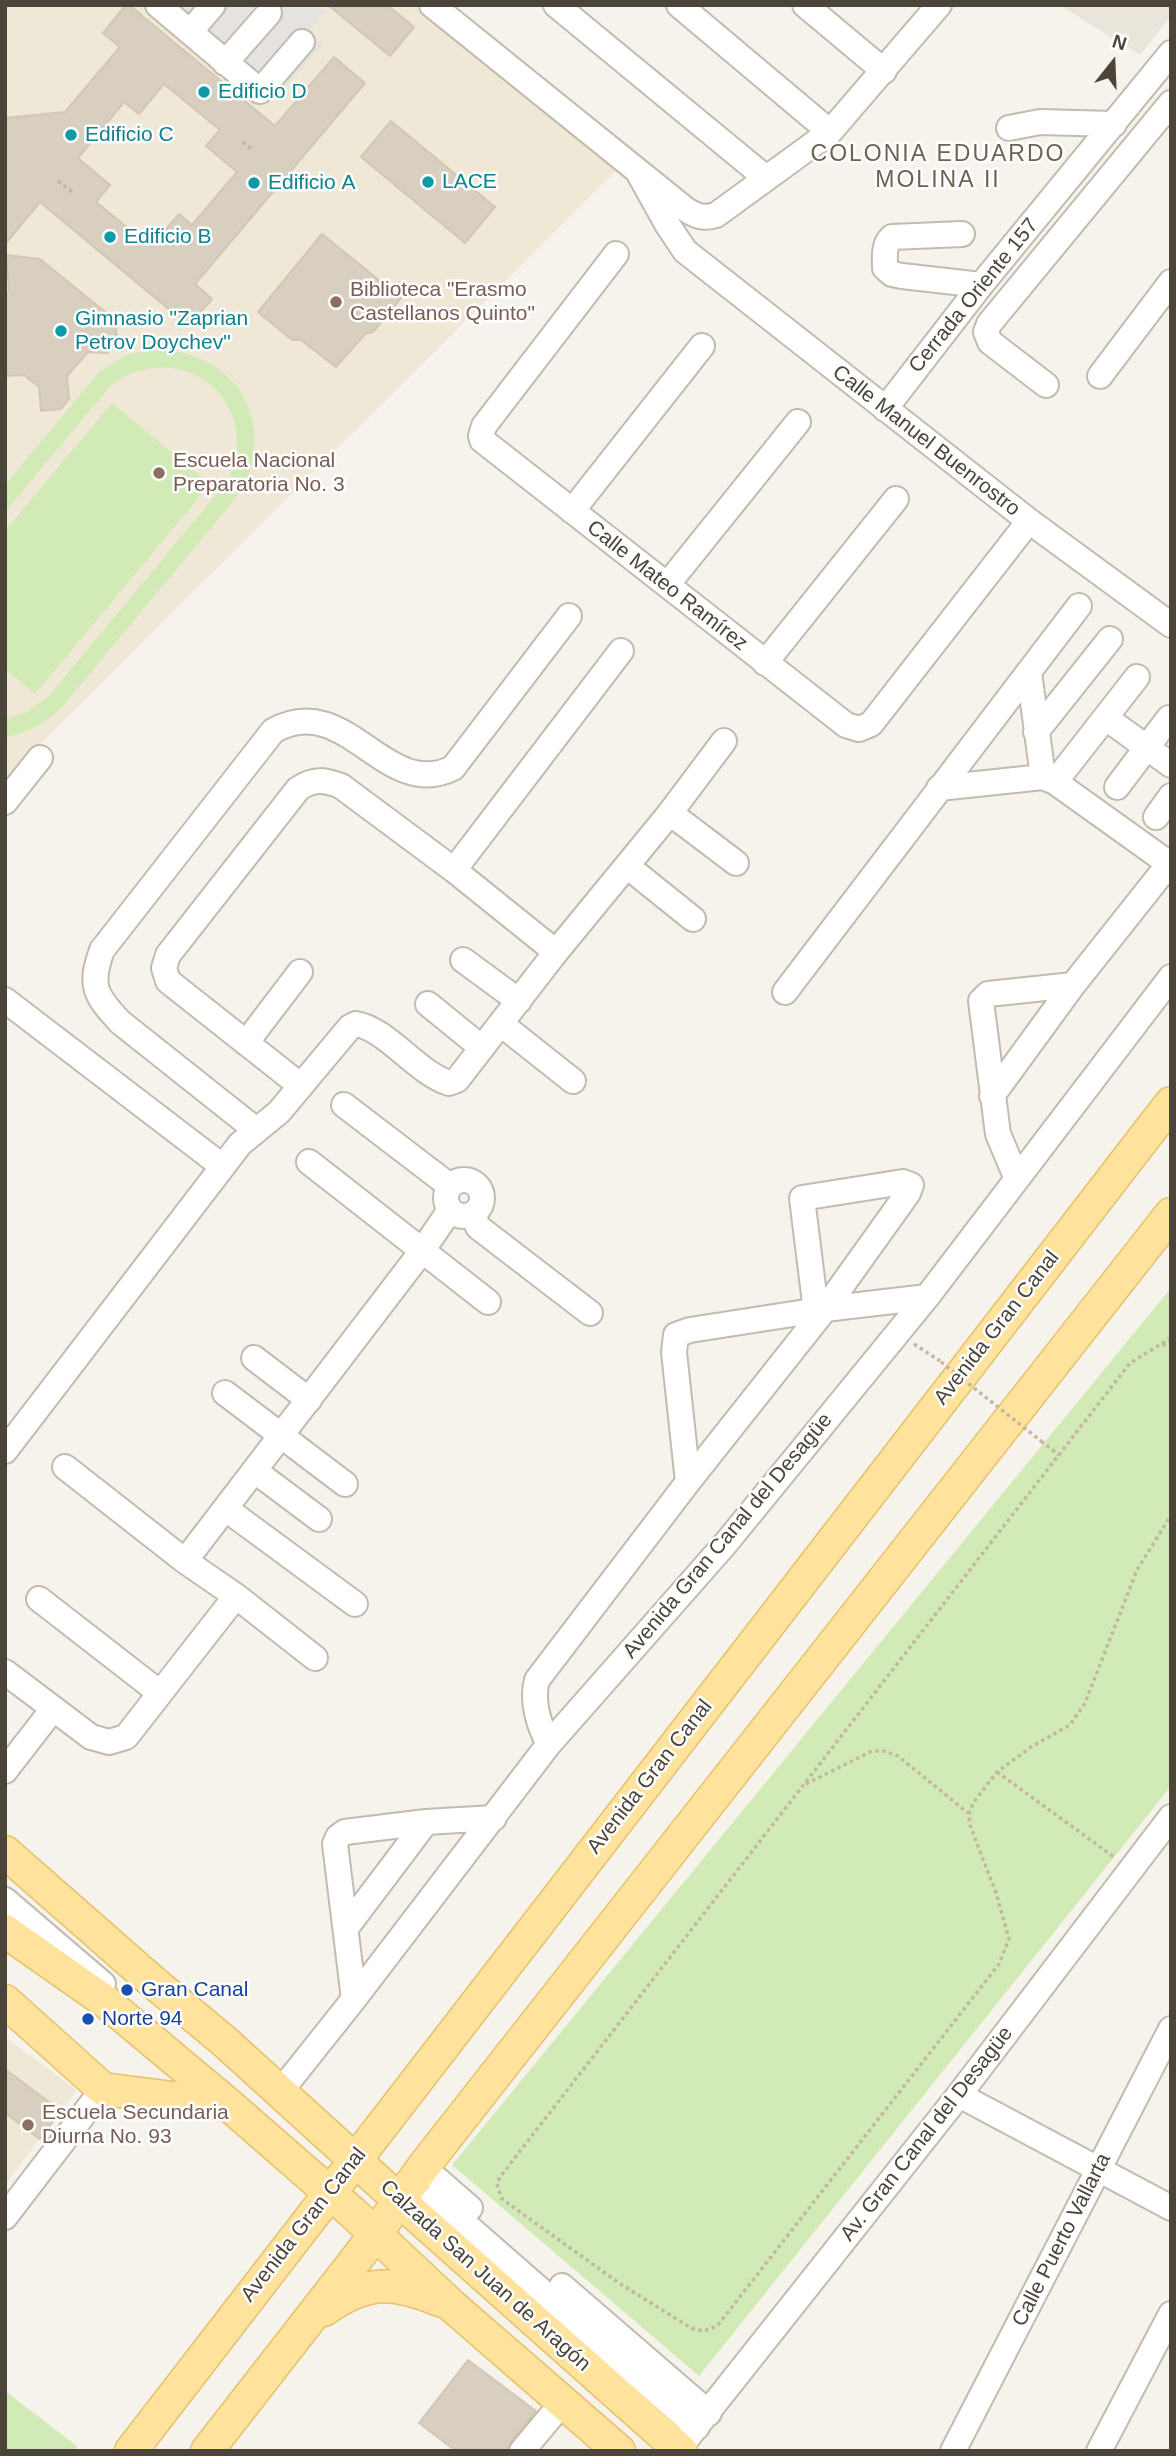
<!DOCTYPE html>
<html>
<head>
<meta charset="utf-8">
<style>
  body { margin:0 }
  #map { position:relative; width:1176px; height:2456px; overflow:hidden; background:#f6f3ec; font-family:Arial,sans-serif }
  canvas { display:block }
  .frame { position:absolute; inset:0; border:7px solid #4b4439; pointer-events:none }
  .north { position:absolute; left:1078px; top:28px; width:70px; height:70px; -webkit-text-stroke:5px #fff; paint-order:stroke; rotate:18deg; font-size:19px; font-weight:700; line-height:28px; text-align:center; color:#4b4439 }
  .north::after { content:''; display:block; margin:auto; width:24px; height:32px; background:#4b4439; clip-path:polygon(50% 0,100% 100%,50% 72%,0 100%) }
</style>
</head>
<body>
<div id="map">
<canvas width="1176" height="2456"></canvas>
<div class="frame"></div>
<div class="north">N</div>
</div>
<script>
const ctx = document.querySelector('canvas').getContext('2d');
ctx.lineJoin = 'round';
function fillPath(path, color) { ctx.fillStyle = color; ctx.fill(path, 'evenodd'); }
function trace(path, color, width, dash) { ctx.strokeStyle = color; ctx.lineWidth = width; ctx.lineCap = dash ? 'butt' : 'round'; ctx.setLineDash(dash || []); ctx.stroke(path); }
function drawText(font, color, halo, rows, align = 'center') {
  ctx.font = font + ' Arial,sans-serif'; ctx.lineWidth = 5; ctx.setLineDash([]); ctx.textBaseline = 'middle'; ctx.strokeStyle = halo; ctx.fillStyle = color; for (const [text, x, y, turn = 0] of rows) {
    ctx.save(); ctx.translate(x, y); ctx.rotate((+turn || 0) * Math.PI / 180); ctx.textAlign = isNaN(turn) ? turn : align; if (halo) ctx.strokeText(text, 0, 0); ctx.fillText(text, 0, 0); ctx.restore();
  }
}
const residential = new Path2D(`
  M1059 5H1171V16L1140 55Z`);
const education = new Path2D(`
  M5 5H426L620 167 5 779Z
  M5 2037 77 2090 5 2185Z`);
const green = new Path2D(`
  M163 349C238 358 274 418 244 488L61 708C45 724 28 733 5 737V719L27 712 48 697 229 479C263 400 182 336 112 384L5 512V485L100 371 129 354Z
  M112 403 210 484 35 694 5 669V531Z
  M1171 1288V1786L699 2376 452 2165Z
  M5 2391 77 2446 74 2451H5Z`);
const parking = new Path2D(`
  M162 5H318L325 11 308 32 323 44 274 101Z`);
const building = new Path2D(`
  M126 5H129L275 126 334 57 365 83 195 284 212 299 189 326 40 202 5 244V118L65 112 120 47 103 33ZM164 84 220 130 206 146 237 172 192 225 179 214 151 247 96 202 110 185 78 158 124 102 139 114Z
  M328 5H387L414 27 390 56Z
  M391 121 495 207 465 243 361 157Z
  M322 234 401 298 373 332 365 334 336 367 301 340H292L258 312Z
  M6 255 40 259 115 320 117 341 108 353 88 352 67 376 69 399 61 409 41 411 39 387 24 375 5 376V294L9 289Z
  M5 2069 61 2111 40 2139 5 2113Z
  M468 2360 536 2411 511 2441 507 2451H456L419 2423Z`);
const path = new Path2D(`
  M243 142 254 151
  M58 181 72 192
  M1171 1338 1130 1363 500 2177 497 2184 502 2199 619 2283 691 2328C702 2332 708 2331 718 2325L999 1964 1009 1939 996 1893 970 1825 969 1814 973 1803 997 1772 1031 1747 1070 1725 1085 1703 1137 1570 1171 1515
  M914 1344 940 1361
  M1162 1345 1171 1343
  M1041 1441 1059 1455
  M997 1772 1114 1857
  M806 1784 872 1751H884L898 1756 968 1813`);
const minor = new Path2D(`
  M158 5 260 91 302 42
  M432 5 685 209C696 216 703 219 716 215L830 132 939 5
  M556 5 766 178
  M679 5 830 132
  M805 5 884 71
  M190 32 213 5
  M225 63 269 13
  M1009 128 1040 122 1114 124
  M638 172 667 224 685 251 1029 521 1171 625
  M962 234 892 237C883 245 885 257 885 268L892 274 902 276 981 285
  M616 254 484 426 481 436 482 440 846 725 859 729 871 724 1029 521
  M1100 376 1171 282
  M1046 385 990 342 986 332 989 324 1171 103
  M885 409 981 285 1171 53
  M572 511 702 346
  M667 585 798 422
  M765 663 896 499
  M1029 672 1043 777 1055 782 1171 865
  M1106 718 1171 765
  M1036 732 1110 639
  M1055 782 1137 677
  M1117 787 1169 718
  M939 788 1043 777
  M5 802 40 758
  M670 813 736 863
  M1156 817 1171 796
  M627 866 693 919
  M454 870 621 651
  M463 960 519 1001
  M785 992 1079 606
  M5 1000 222 1166
  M428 1004 482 1048
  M501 1024 573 1081
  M246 1043 300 972
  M301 1086 168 981 164 968 168 955 298 789C314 778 324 780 341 786L454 870 556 952
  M992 1096 1073 985 1169 864
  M344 1105 450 1186
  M256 1130 120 1022C95 995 89 986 102 950L273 731C346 689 385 802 453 768L569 616
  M309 1162 488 1302
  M1017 1179 998 1134 981 1001 988 994 1073 985
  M446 1198a18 18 0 1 1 36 0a18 18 0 1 1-36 0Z
  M473 1214 478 1227 590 1313
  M254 1358 309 1400
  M225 1393 345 1484
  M5 1451 240 1144 279 1112 350 1027 356 1024C387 1029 417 1073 449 1083L457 1080 556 952 670 813 724 741
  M65 1467 185 1561
  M255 1471 319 1519
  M688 1482 674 1352 676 1335 690 1330 825 1309 927 1297
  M226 1509 355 1604
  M236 1596 315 1658
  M39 1599 160 1693
  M5 1672 91 1737 109 1742 126 1737 236 1596 185 1561 422 1251 450 1210
  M549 1744C539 1726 531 1701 537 1680L688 1482 825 1309 908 1193 911 1185 903 1182 802 1198 816 1311
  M5 1771 53 1709
  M5 1900 103 1984
  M346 1928 426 1822
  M354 1999 335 1844 338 1837 345 1832 426 1822 494 1818
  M280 2092 354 1999 549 1744 726 1543 927 1297 1171 977
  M959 2095 1171 2208
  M423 2167 470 2208
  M400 2201 413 2198 441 2203 697 2427
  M5 2217 103 2089
  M562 2286 709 2413
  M522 2451 563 2402
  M677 2451 959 2095 1171 1817
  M953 2451 1171 2029
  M1099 2451 1171 2314`);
const major = new Path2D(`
  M5 1852 153 1982 224 2041 400 2201 681 2451
  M5 1931 106 2002 229 2105 354 2214 451 2305 619 2451
  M5 2001 103 2089 228 2105
  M324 2310C368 2279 393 2281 442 2301
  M131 2451 1171 1103
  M207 2451 375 2235 423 2167 1171 1214`);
const pathBridge = new Path2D(`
  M941 1362 1041 1441`);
const markers = [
  [204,92,7,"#0f9aa8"],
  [71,135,7,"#0f9aa8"],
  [428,182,7,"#0f9aa8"],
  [254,183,7,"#0f9aa8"],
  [110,237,7,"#0f9aa8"],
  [336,302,7,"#8d6e63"],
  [61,331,7,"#0f9aa8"],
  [159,473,7,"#8d6e63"],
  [127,1990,7,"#1a4fb4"],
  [88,2019,7,"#1a4fb4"],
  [28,2125,7,"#8d6e63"]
];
const cultureNames = [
  ["Edificio D",218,92],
  ["Edificio C",85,135],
  ["LACE",442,182],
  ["Edificio A",268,183],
  ["Edificio B",124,237],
  ["Gimnasio \"Zaprian",75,319],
  ["Petrov Doychev\"",75,343]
];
const educationNames = [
  ["Biblioteca \"Erasmo",350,290],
  ["Castellanos Quinto\"",350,314],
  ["Escuela Nacional",173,461],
  ["Preparatoria No. 3",173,485],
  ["Escuela Secundaria",42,2113],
  ["Diurna No. 93",42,2137]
];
const streetNames = [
  ["Cerrada Oriente 157",974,296,-51],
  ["Calle Manuel Buenrostro",926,441,38],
  ["Calle Mateo Ramírez",667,586,38],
  ["Avenida Gran Canal",997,1328,-52],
  ["Avenida Gran Canal del Desagüe",728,1536,-50],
  ["Avenida Gran Canal",650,1777,-52],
  ["Av. Gran Canal del Desagüe",927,2134,-52],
  ["Avenida Gran Canal",304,2225,-52],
  ["Calle Puerto Vallarta",1062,2240,-63],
  ["Calzada San Juan de Aragón",485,2276,42]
];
const transitNames = [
  ["Gran Canal",141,1990],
  ["Norte 94",102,2019]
];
const neighbourhoodNames = [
  ["COLONIA EDUARDO",938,155],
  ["MOLINA II",938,181]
];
fillPath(residential, '#eae5da');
fillPath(education, '#efe8d6');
fillPath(green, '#d2eab5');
fillPath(parking, '#e5e3e0');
fillPath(building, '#d8cfc1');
trace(building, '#d3c7b4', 2);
trace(minor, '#c2bbae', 28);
trace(major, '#e6c16a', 35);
trace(path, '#c4b79f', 3.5, [3.5, 3.5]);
trace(minor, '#fff', 24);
trace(major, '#ffe39c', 32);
trace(pathBridge, '#c4b79f', 3.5, [3.5, 3.5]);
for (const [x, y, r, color] of markers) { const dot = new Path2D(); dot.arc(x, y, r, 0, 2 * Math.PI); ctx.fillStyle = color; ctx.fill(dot); trace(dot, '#fff', 2.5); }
drawText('21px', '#0d838f', '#fff', cultureNames, 'left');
drawText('21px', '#785e54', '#fff', educationNames, 'left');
drawText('21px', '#4b4439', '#fff', streetNames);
drawText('21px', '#164399', '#fff', transitNames, 'left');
ctx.letterSpacing = '2px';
drawText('23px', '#6e6250', '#fff', neighbourhoodNames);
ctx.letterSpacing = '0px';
</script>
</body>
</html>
